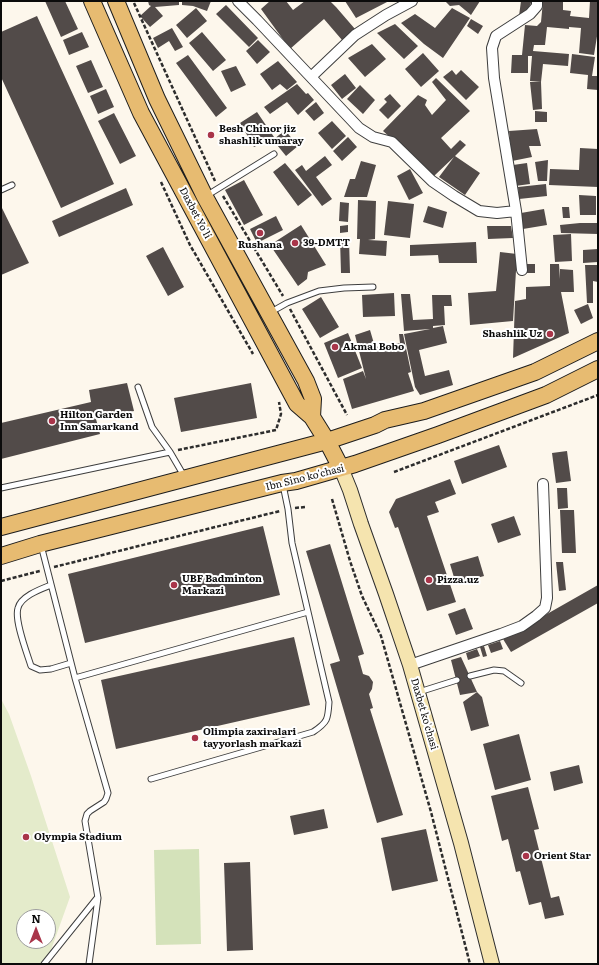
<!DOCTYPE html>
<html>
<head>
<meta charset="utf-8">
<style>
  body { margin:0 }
  #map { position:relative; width:599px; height:965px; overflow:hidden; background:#fdf7ec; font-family:Literata,serif }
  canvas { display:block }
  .frame { position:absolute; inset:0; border:2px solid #0b0b0b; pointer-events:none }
  .north { position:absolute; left:16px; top:909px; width:40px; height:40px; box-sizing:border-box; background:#fff; border:1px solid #9d9d9d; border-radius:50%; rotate:0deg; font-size:11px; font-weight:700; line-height:16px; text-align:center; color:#0b0b0b }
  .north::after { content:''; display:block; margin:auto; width:14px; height:18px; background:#a9354a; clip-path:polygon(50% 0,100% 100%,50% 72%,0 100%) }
</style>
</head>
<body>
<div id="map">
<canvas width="599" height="965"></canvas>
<div class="frame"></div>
<div class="north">N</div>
</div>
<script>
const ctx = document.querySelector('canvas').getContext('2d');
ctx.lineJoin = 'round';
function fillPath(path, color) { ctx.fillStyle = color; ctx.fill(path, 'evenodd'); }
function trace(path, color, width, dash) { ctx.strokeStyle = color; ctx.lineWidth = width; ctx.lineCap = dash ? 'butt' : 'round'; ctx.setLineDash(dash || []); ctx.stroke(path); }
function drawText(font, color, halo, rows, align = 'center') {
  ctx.font = font + ' Literata,serif'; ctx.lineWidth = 4; ctx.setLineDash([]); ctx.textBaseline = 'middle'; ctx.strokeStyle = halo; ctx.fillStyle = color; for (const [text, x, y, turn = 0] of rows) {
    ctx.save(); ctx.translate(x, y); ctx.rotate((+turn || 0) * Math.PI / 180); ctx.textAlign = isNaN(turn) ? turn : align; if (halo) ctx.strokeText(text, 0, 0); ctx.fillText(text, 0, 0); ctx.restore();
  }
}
const green = new Path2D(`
  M199 849 201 944 156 945 154 850Z`);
const pitch = new Path2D(`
  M1 699 9 714 31 776 70 897 47 961 44 964H1ZM24 917H48V941H24Z`);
const building = new Path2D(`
  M45 1H65L78 29 61 37Z
  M148 1H179V5L155 7 163 16 150 27 140 16 151 6 149 5Z
  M182 1H211L207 11 193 6 182 5Z
  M270 1H286L293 10 305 1H330L336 7 355 29 342 40 324 19 290 49 261 9Z
  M345 1H389L356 18Z
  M445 1H480L471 15 459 5 450 6Z
  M521 1H532L527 11 519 16Z
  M543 1H563V10L571 11 570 16 589 18 590 1H598V30L594 55 579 53 581 28 569 27V29L547 27 545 45H534L533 51 569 54 568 66 543 64 541 82 530 81 532 56H528V73H511L512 55H522L525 25 537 26 541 22Z
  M226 5 258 38 249 47 216 14Z
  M196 8 207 21 187 38 176 25Z
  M452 8 470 18 443 58 424 44 401 23 415 14 435 28Z
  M37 16 114 184 61 208 1 77V32Z
  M471 19 483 26 478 34 467 26Z
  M395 24 418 46 404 59 377 33Z
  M172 28 183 47 175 51 169 41 158 48 153 38Z
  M82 32 89 47 69 55 63 40Z
  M202 32 226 60 213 71 189 43Z
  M258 40 270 52 257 64 246 51Z
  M372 44 386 59 365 77 348 58Z
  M423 53 439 71 421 87 405 69Z
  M572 54 595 57 592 76H598V90L587 89 588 75 570 73Z
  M188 55 227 108 216 117 176 63Z
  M91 60 103 87 88 93 76 66Z
  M278 61 297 82 287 90 280 84 272 90 260 74Z
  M236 66 246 85 231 92 221 71Z
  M452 70 456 75 461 70 479 87 466 100 443 77Z
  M345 74 356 88 342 99 331 85Z
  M436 78 470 111 441 138 451 149 460 140 466 145 455 156 480 173 465 195 439 177 454 157 434 176 383 131 418 95 427 100 425 105 432 115 446 100 432 82Z
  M530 82H541L542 109 533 110Z
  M297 84 306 94 308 93 314 100 298 115 287 102 270 114 264 107Z
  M360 85 375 100 363 114 347 99Z
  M106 89 114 107 98 114 90 96Z
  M390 94 401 106 388 119 379 110 387 102 384 99Z
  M316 102 324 113 314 121 305 111Z
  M535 111 547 112V122H535Z
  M257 112 274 137 254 147 240 123Z
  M114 113 136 156 120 164 98 121Z
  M332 121 346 136 332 149 318 133Z
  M537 129 541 146H529L532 157 512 161 509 131Z
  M285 130 298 146 286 156 273 140Z
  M348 137 357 147 342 161 333 151Z
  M580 148 598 149V187L549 185 550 169 579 170Z
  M325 156 332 165 316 177 332 199 322 206 295 170 302 165 306 171Z
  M548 160 547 181H538L535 162Z
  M361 161 376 165 367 197H344L350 179H355Z
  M285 163 312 195 298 206 273 172Z
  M527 163 530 184 515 186 513 165Z
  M410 169 423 193 409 200 397 176Z
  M244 180 263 215 244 225 225 190Z
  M546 184 547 196 519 199 518 187Z
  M126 188 133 205 59 237 52 221Z
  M579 195 596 196V215H580Z
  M358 200 376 201 375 239 368 240 387 241 386 256 359 254 360 239H357Z
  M388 201 414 204 410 238 384 235Z
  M340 202 349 203 348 222 339 221Z
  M1 206 29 263 1 275Z
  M428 206 447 212 443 228 423 222Z
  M562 207H569L570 218H563Z
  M544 209 547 225 523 229 521 213Z
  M276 216 283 230 257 243 250 229Z
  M580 223H598V234L561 233 560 225Z
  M301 225 326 265 308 272 307 279 298 286 270 245Z
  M348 225V232L340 233V226Z
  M487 226H511L513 238 488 239Z
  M571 234 572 261 555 262 553 235Z
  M340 239H349L350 273H341Z
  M476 242 477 263H439L438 255 410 256V245Z
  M163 247 184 287 168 296 146 256Z
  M598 249V262L583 263V250Z
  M500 252 517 254 513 321 470 325 468 293 496 291Z
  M525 264H535V273H526Z
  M550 264H559L560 279V269L573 270 574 292H561L569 333 513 358 515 301 526 299V287L550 286Z
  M585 265H598V282L593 281V303H587Z
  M394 293 395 316 363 317 362 295Z
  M401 294H410L413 320 433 319 432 295H451L452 306H444L445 325 433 326V328L443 326 447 343 419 350 425 376 449 370 453 385 420 395 415 387 404 334 430 329 404 331Z
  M321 297 339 327 320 338 302 309Z
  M588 304 593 318 581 324 574 310Z
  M370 330 375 347 400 343 399 334H403L411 372 408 373 414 391 352 409 343 379 363 371 366 379 355 335Z
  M348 333 362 368 338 378 324 343Z
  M127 383 134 411 96 419 100 434 1 459V423L91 402 89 390Z
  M251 383 257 418 181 432 174 398Z
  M499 445 507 467 462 484 454 461Z
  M567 451 571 481 556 483 552 453Z
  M450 479 456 494 435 502 439 512 427 516 456 602 427 611 398 527 395 528 389 512 396 499Z
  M557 488H567L568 508 558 509Z
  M560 510H574L576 553H562Z
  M514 516 521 535 498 543 491 524Z
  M263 526 280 595 85 643 68 574Z
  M330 544 364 654 358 656 363 674 369 676 373 682 372 689 369 694 373 708 370 709 403 815 377 823 330 664 340 661 306 551Z
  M478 556 484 576 456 584 450 564Z
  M556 562H563L566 590 559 591Z
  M598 585V603L511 652 503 639Z
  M465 608 473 629 456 635 448 614Z
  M294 637 310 705 116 749 101 680Z
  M500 641 503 649 491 653 488 645Z
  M484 646 487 656 483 657 480 647Z
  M477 649 480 656 468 660 466 653Z
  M461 657 477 692 482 697 489 726 471 731 463 702 477 692 460 695 451 660Z
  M519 734 531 780 495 790 483 744Z
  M579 765 583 783 554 791 550 772Z
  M528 787 539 829 534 830 551 898 559 896 564 915 545 919 541 902 529 905 520 871 516 872 508 839 502 841 491 796Z
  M324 809 328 828 294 835 290 816Z
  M426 829 438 881 392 891 381 838Z
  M250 862 253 950 227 951 224 863Z`);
const path = new Path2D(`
  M134 3 215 181
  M161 182 190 245 253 354
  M223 196 283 296
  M290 309 347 415
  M178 450 276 430 281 414 279 402
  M394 472 598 395
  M332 499 350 561 362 596 381 636 431 812 470 964
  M295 508 305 507
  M54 567 280 511
  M1 581 40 571`);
const lane = new Path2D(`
  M1 190 12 185
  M206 196 274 154
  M271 312 287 303 319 291 344 288 373 287
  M138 387 152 427 170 452 184 476
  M1 488 170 452
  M41 545 75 678 108 793 106 799 104 802 90 811 87 814 85 821 98 898 89 964
  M51 585C41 589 21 596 18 608 14 620 27 653 31 666L40 670 51 669 71 663
  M470 676 494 670 504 671 521 683
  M75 678 308 612
  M419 692 457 680
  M151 779 313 732C328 722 328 719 329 702L292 543 288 509 283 485
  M44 964 97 898`);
const street = new Path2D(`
  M238 1 257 20 359 128 373 137 392 142 432 181 454 196 479 211 497 213 516 211
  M311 77 355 35 386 15 412 1
  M522 270 516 211 494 78 492 48 496 36 530 14 537 6V1
  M410 665 501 634 522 626 536 616 545 608 547 598 543 484`);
const secondary = new Path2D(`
  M341 468 350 490 361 524 386 594 410 665 461 843 492 964`);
const primary = new Path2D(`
  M92 1 141 113 297 404 312 417 327 441 341 468
  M116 1 157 99 205 197 306 381 313 399 312 417
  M1 527 327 441 375 425 385 420 424 411 535 372 598 341
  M1 556 40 544 282 483 296 481 355 464 438 435 546 395 598 369`);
const markers = [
  [211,135,4,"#a9354a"],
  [260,233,4,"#a9354a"],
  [295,243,4,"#a9354a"],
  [550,334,4,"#a9354a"],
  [335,347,4,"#a9354a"],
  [52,421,4,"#a9354a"],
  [429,580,4,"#a9354a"],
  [174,585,4,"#a9354a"],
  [195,738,4,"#a9354a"],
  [26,837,4,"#a9354a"],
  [526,856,4,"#a9354a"]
];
const poiNames = [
  ["Besh Chinor jiz",219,129],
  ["shashlik umaray",219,141],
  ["39-DMTT",303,243],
  ["Rushana",260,245,"center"],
  ["Shashlik Uz",542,334,"right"],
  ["Akmal Bobo",343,347],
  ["Hilton Garden",60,415],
  ["Inn Samarkand",60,427],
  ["UBF Badminton",182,579],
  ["Markazi",182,591],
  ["Pizza.uz",437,580],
  ["Olimpia zaxiralari",203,732],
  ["tayyorlash markazi",203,744],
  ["Olympia Stadium",34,837],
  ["Orient Star",534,856]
];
const streetNames = [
  ["Daxbet Yo'li",195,213,62],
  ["Ibn Sino ko'chasi",305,478,-14],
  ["Daxbet ko'chasi",424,714,74]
];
fillPath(green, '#d4e2ba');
fillPath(pitch, '#e4ebcb');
fillPath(building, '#524b49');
trace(lane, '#3e3e3e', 7);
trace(street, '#3e3e3e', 12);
trace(secondary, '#2d2d2d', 16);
trace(primary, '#1c1c1c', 18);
trace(path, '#2d2d2d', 2.5, [4, 2]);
trace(lane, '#fff', 5);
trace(street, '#fff', 10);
trace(secondary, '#f5e4af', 14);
trace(primary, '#e7bb71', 16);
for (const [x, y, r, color] of markers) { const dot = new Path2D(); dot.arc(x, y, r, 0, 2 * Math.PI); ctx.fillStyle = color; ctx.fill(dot); trace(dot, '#fff', 1.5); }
drawText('bold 10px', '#0b0b0b', '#fff', poiNames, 'left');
drawText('10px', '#0b0b0b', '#fff', streetNames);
</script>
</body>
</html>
